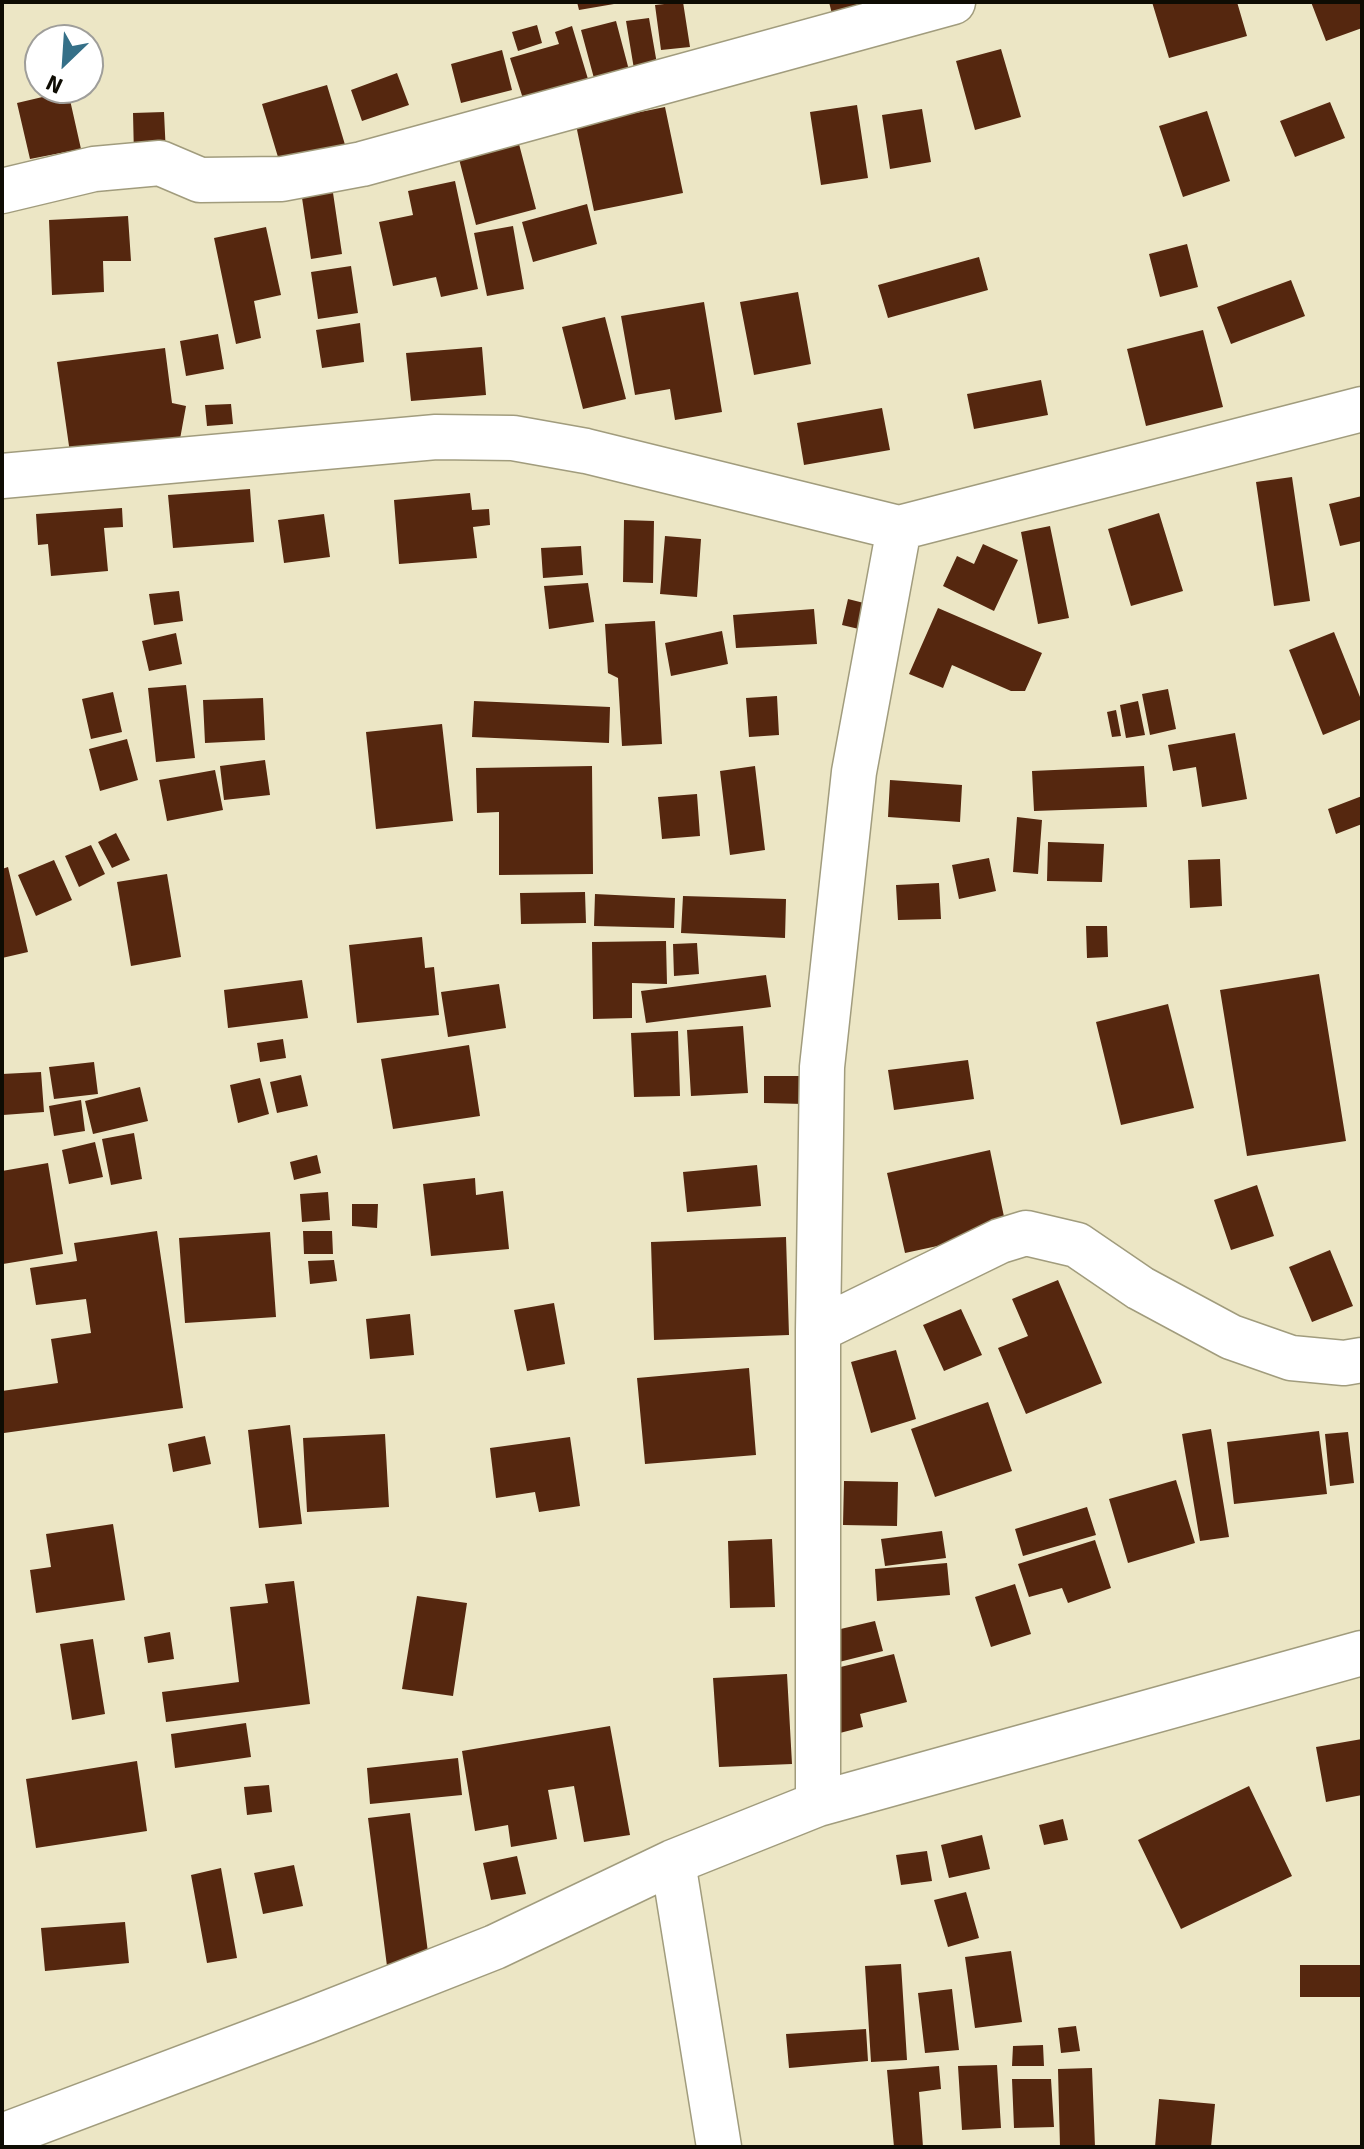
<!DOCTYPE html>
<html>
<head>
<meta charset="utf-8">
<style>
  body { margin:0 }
  #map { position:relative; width:1364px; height:2149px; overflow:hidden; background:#ece6c5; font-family:Signika,sans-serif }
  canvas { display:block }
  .frame { position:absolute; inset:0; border:4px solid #0e0c03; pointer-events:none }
  .north { position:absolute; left:24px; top:24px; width:80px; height:80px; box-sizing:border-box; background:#fff; border:2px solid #9f9e9a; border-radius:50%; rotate:205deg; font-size:22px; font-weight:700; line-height:32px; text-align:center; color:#0e0c03 }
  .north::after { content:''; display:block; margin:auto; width:28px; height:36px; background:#357088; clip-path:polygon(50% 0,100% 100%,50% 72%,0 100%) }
</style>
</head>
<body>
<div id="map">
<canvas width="1364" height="2149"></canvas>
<div class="frame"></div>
<div class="north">N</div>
</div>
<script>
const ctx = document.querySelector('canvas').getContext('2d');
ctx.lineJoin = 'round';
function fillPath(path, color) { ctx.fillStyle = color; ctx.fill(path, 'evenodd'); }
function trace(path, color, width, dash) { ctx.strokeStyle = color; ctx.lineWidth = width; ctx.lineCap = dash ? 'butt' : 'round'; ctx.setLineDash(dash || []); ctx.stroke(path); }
const building = new Path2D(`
  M577 2H614V4L579 10Z
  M683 2 690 47 661 50 655 5Z
  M829 2H874L835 26Z
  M1152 2H1237L1247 36 1169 58Z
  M1311 2H1362V28L1326 41Z
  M649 18 657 64 634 69 626 21Z
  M616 21 630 74 595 82 581 30Z
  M537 25 542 43 518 51 512 32Z
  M572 26 591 89 526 108 510 58 559 44 555 32Z
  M1001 49 1021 117 975 130 956 61Z
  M502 50 512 90 461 103 451 64Z
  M397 73 409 105 362 121 351 90Z
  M327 85 346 148 281 167 262 104Z
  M68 91 81 149 30 159 17 103Z
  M1330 102 1345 138 1295 157 1280 121Z
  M857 105 868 178 821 185 810 112Z
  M665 107 683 193 594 211 576 125Z
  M922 109 931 162 890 169 882 115Z
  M1207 111 1230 181 1183 197 1159 126Z
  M164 112 166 155 134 156 133 113Z
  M519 144 536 209 476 225 459 159Z
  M455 181 478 289 441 297 436 277 393 286 379 222 413 215 408 191Z
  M332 186 342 254 311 259 301 191Z
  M587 204 597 244 533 262 522 222Z
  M128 216 131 261H103L104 292 52 295 49 220Z
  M513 226 524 289 487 296 474 233Z
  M266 227 281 295 254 301 261 338 236 344 214 238Z
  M1187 244 1198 287 1160 297 1149 254Z
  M979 257 988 290 888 318 878 285Z
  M351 266 358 313 318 319 311 272Z
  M1291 280 1305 316 1231 344 1217 307Z
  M798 292 811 364 754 375 740 302Z
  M704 302 722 412 675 420 670 389 635 395 621 316Z
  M605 317 626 399 583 409 562 327Z
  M360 323 364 362 322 368 316 330Z
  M1203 330 1223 407 1146 426 1127 349Z
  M218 334 224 369 186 376 180 341Z
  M482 347 486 395 411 401 406 353Z
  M165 348 172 403 186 406 180 439 70 453 57 362Z
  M1041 380 1048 415 974 429 967 394Z
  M231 404 233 424 207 426 205 405Z
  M882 408 890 450 804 465 797 423Z
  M1292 477 1310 601 1274 606 1256 482Z
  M250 489 254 542 173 548 168 495Z
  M470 493 472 510 489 509 490 525 473 527 477 558 399 564 394 500Z
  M1362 496V541L1340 546 1329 504Z
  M122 508 123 527 104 528 108 571 51 576 48 544 38 545 36 514Z
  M1159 513 1183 591 1131 606 1108 529Z
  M324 514 330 557 284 563 278 520Z
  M624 520 654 521 653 583 623 582Z
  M1050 526 1069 618 1038 624 1021 532Z
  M665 536 701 539 697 597 660 594Z
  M983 544 1018 560 994 611 943 586 957 556 974 564Z
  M581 546 583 575 543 578 541 548Z
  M588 583 594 622 549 629 544 586Z
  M179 591 183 621 154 625 149 594Z
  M848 599 868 604 863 630 842 625Z
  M938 608 1042 653 1025 691H1011L952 665 943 688 909 674Z
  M814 609 817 644 736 648 733 615Z
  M655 621 662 744 622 746 618 678 608 673 605 624Z
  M722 631 728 664 671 676 665 643Z
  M1334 632 1362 702V719L1323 735 1289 650Z
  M176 633 182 664 149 671 142 641Z
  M186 685 195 758 156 762 148 688Z
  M1168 689 1176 729 1150 735 1142 694Z
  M113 692 122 732 91 739 82 699Z
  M777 696 779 735 749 737 746 698Z
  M263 698 265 740 205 743 203 700Z
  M474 701 610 707 609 743 472 737Z
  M1138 701 1145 735 1126 738 1120 705Z
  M1116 710 1121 736 1112 737 1107 712Z
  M442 724 453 821 376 829 366 732Z
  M1235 733 1247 799 1202 807 1196 767 1173 771 1168 745Z
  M127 739 138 780 100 791 89 749Z
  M265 760 270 795 224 800 220 766Z
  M592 766 593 874 499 875V812L477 813 476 768Z
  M755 766 765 850 730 855 720 771Z
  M1144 766 1147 807 1034 811 1032 771Z
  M215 770 223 810 167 821 159 780Z
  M890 780 962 785 960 822 888 817Z
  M697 794 700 836 662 839 658 797Z
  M1362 796V824L1336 834 1328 809Z
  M1017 817 1042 820 1038 874 1013 872Z
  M116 833 130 860 112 868 98 842Z
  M1048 842 1104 844 1102 882 1047 881Z
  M91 845 105 874 79 887 65 856Z
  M989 858 996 891 959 899 952 865Z
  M1220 859 1222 906 1190 908 1188 860Z
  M54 860 72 900 36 916 18 875Z
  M8 867 28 952 2 958V869Z
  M167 874 181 957 131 966 117 882Z
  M939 883 941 919 898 920 896 885Z
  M585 892 586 923 521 924 520 893Z
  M595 894 675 898 674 928 594 926Z
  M683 896 786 899 785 938 681 933Z
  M1086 926H1107L1108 957 1087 958Z
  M422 937 425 968 434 967 439 1015 357 1023 349 945Z
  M666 941 667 984 632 983V1018L593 1019 592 942Z
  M697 943 699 974 674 976 673 944Z
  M1319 974 1346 1141 1247 1156 1220 990Z
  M766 975 771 1007 646 1023 641 991Z
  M302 980 308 1018 228 1028 224 990Z
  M499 984 506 1028 448 1037 441 992Z
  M1168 1004 1194 1108 1121 1125 1096 1022Z
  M743 1026 748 1093 691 1096 687 1030Z
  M678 1031 680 1096 634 1097 631 1033Z
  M283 1039 286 1058 260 1062 257 1043Z
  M469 1045 480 1116 393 1129 381 1059Z
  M968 1060 974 1099 894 1110 888 1070Z
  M94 1062 98 1094 54 1099 49 1067Z
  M41 1072 44 1112 3 1115 2 1074Z
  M301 1075 308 1106 277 1113 270 1082Z
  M764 1076H804V1104L764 1103Z
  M260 1078 269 1114 238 1123 230 1085Z
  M140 1087 148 1121 93 1134 85 1101Z
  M81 1100 85 1131 54 1136 49 1106Z
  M134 1133 142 1179 111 1185 102 1139Z
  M95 1142 103 1177 69 1184 62 1150Z
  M990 1150 1007 1231 905 1253 887 1173Z
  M317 1155 321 1173 294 1180 290 1162Z
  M48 1163 63 1254 3 1264 2 1171Z
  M757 1165 761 1206 687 1212 683 1172Z
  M475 1178 476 1195 503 1191 509 1249 431 1256 423 1184Z
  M1257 1185 1274 1236 1231 1250 1214 1200Z
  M328 1192 330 1220 302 1222 300 1194Z
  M352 1204H378L377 1228 352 1226Z
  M157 1231 183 1408 4 1433 2 1391 58 1383 51 1339 91 1333 86 1299 36 1305 30 1268 77 1261 74 1243Z
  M303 1231H332L333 1254H304Z
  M270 1232 276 1317 185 1323 179 1238Z
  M786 1237 789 1335 654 1340 651 1242Z
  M1330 1250 1353 1306 1312 1322 1289 1267Z
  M334 1260 337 1281 310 1284 308 1261Z
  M1058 1280 1102 1383 1026 1414 998 1348 1028 1336 1012 1299Z
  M554 1303 565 1364 527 1371 514 1310Z
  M961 1309 982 1355 944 1371 923 1325Z
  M410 1314 414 1355 370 1359 366 1319Z
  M896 1350 916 1419 871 1433 851 1362Z
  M749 1368 756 1455 645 1464 637 1378Z
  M988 1402 1012 1471 935 1497 911 1429Z
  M290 1425 302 1524 259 1528 248 1430Z
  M1211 1429 1229 1537 1200 1541 1182 1434Z
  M1319 1431 1327 1494 1234 1504 1227 1442Z
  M1348 1432 1354 1483 1330 1486 1325 1434Z
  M385 1434 389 1507 307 1512 303 1438Z
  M205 1436 211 1464 173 1472 168 1444Z
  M570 1437 580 1506 539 1512 535 1492 496 1498 490 1448Z
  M1176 1480 1195 1543 1128 1563 1109 1499Z
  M844 1481 898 1482 897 1526 843 1525Z
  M1087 1507 1096 1535 1023 1556 1015 1529Z
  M113 1524 125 1600 36 1613 30 1570 51 1567 46 1534Z
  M942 1531 946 1558 885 1566 881 1539Z
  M772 1539 775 1607 730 1608 728 1541Z
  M1095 1540 1111 1588 1068 1603 1062 1588 1029 1597 1018 1564Z
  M947 1563 950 1595 877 1601 875 1569Z
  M294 1581 310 1704 166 1722 162 1692 239 1682 230 1607 268 1603 265 1584Z
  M1015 1584 1031 1634 991 1647 975 1597Z
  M417 1596 467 1603 453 1696 402 1689Z
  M875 1621 883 1651 827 1665 819 1634Z
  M170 1632 174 1659 148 1663 144 1637Z
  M93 1639 105 1714 72 1720 60 1644Z
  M894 1654 907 1702 860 1714 863 1727 836 1734 820 1672Z
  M787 1674 792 1764 719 1767 713 1678Z
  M246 1723 251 1757 175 1768 171 1734Z
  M610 1726 630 1835 584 1842 574 1786 548 1790 557 1839 511 1847 508 1825 475 1831 462 1751Z
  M1362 1739V1795L1326 1802 1316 1747Z
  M458 1758 462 1795 370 1804 367 1768Z
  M137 1761 147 1831 36 1848 26 1779Z
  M269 1785 272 1812 247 1815 244 1787Z
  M1249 1786 1292 1876 1181 1929 1138 1840Z
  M410 1813 430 1968 388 1974 368 1818Z
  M1063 1819 1068 1840 1044 1845 1039 1825Z
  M982 1835 990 1869 949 1878 941 1845Z
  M927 1851 932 1881 901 1885 896 1855Z
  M517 1856 526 1894 491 1900 483 1863Z
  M294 1865 303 1906 263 1914 254 1873Z
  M221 1868 237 1958 207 1963 191 1875Z
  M966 1892 979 1938 948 1947 934 1900Z
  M125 1922 129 1963 45 1971 41 1928Z
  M1011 1951 1022 2022 975 2028 965 1957Z
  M901 1964 907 2060 871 2062 865 1966Z
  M1300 1965H1362V1997H1300Z
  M952 1989 959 2050 925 2053 918 1993Z
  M1076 2026 1080 2051 1061 2053 1058 2028Z
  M866 2029 868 2061 789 2068 786 2034Z
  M1043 2045 1044 2066H1012L1013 2046Z
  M997 2065 1001 2128 962 2130 958 2066Z
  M939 2066 941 2089 919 2092 923 2147H894L887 2070Z
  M1092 2068 1095 2147H1060L1058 2069Z
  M1012 2079H1051L1054 2127 1014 2128Z
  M1159 2099 1215 2104 1211 2147H1155Z`);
const minor = new Path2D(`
  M2 191 94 169 160 163 200 180 282 179 362 164 953 2
  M2 476 436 437 513 438 586 451 899 528 1362 409
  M818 1330 1000 1241 1026 1233 1077 1245 1140 1288 1231 1337 1291 1358 1344 1363 1362 1360
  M818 1804V1330L822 1067 854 772 899 528
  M673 1862 719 2147
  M2 2136 307 2021 495 1947 673 1862 818 1804 1362 1653`);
fillPath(building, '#55270f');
trace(minor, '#a19c7d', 47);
trace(minor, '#fff', 44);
</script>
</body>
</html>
